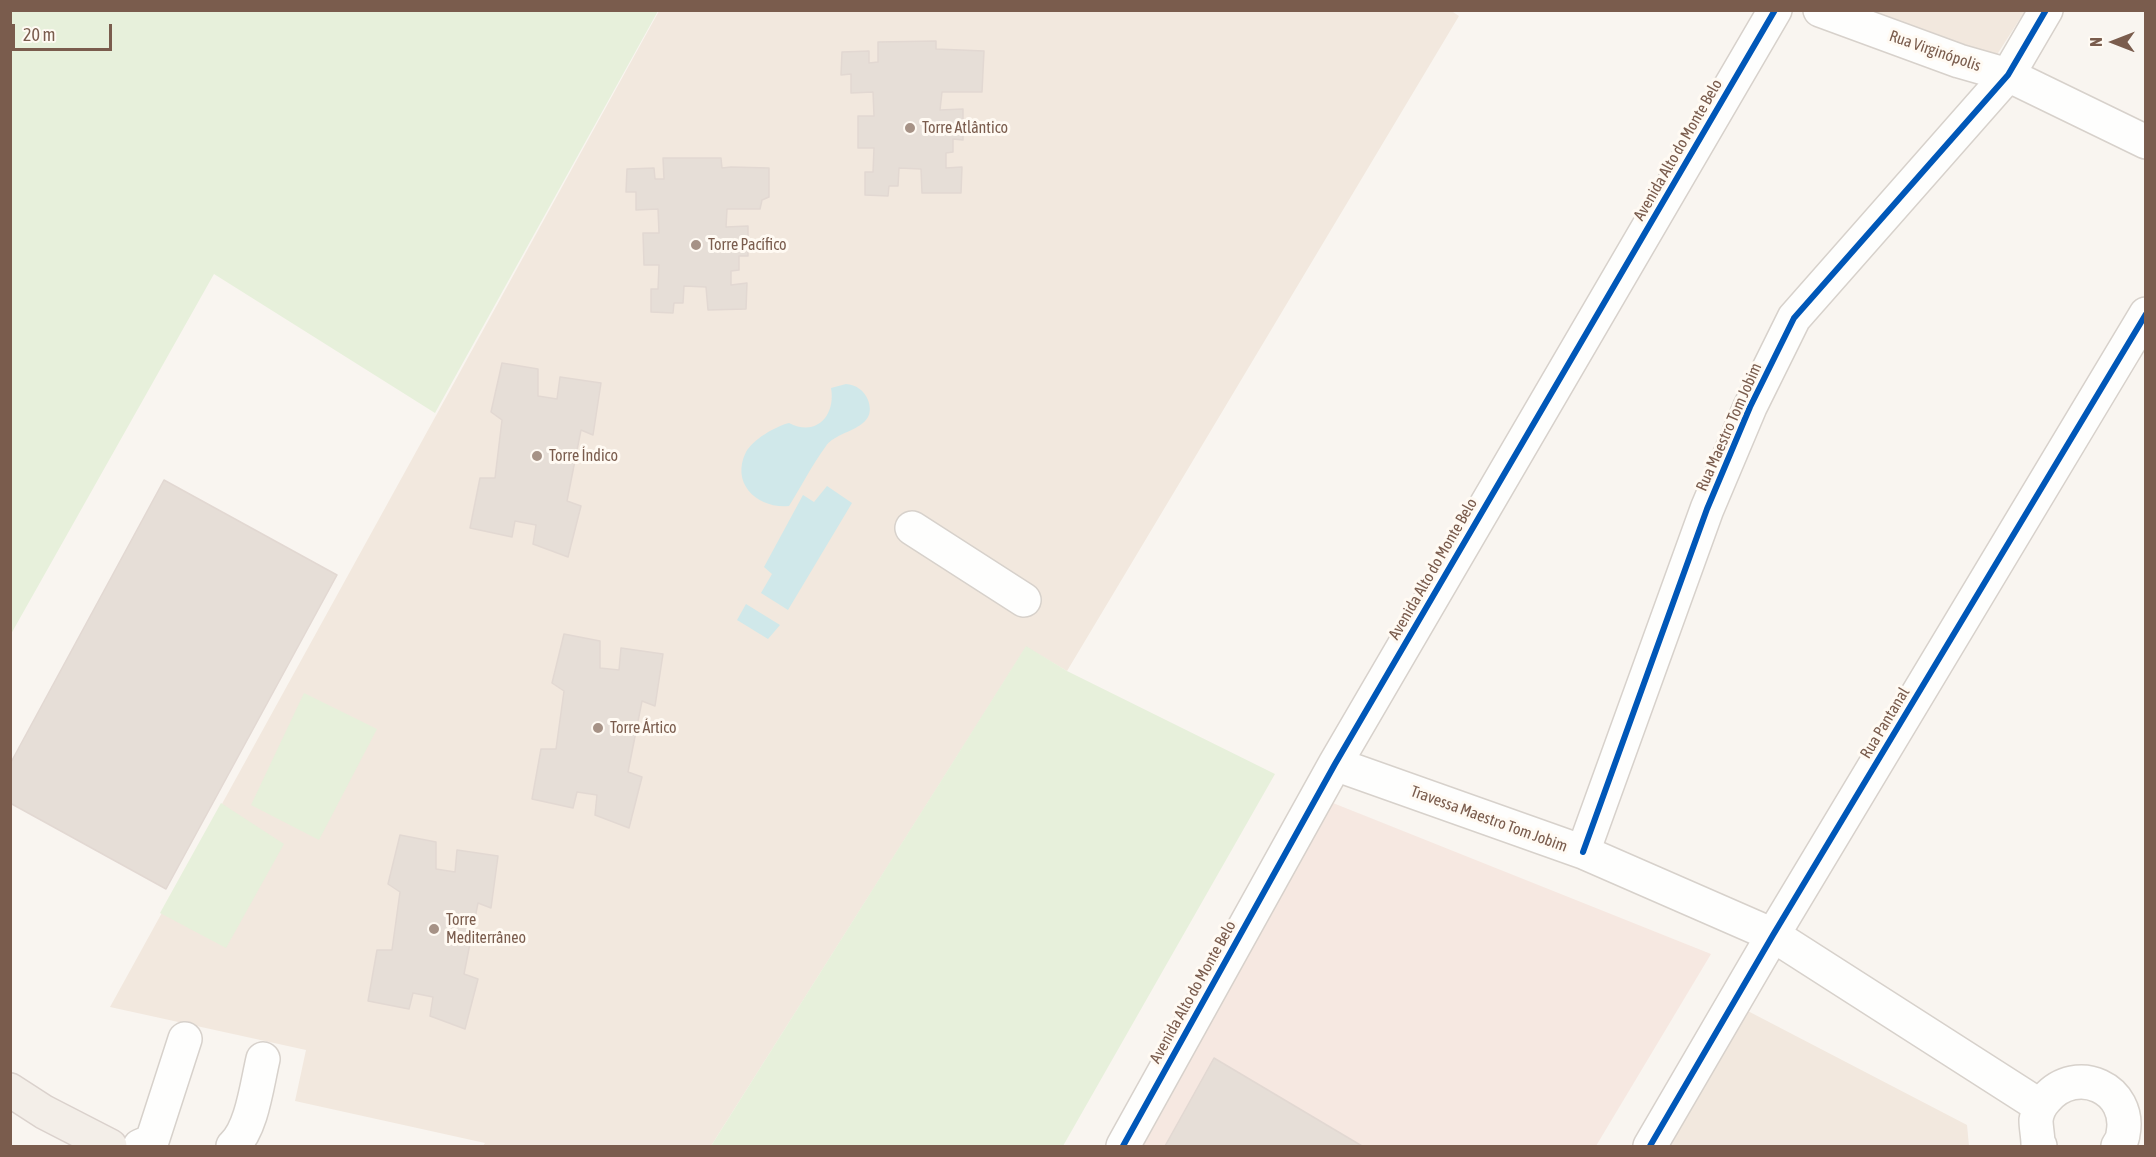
<!DOCTYPE html>
<html>
<head>
<meta charset="utf-8">
<style>
  body { margin:0 }
  #map { position:relative; width:2156px; height:1157px; overflow:hidden; background:#f9f5f0; font-family:"Asap Condensed",sans-serif }
  canvas { display:block }
  .frame { position:absolute; inset:0; border:12px solid #7a5c4d; pointer-events:none }
  .north { position:absolute; left:2084px; top:12px; width:60px; height:60px; -webkit-text-stroke:4px #fffaf3; paint-order:stroke; rotate:270deg; font-size:16px; font-weight:700; line-height:24px; text-align:center; color:#7a5c4d }
  .north::after { content:''; display:block; margin:auto; width:21px; height:27px; background:#7a5c4d; clip-path:polygon(50% 0,100% 100%,50% 72%,0 100%) }
  .scale { position:absolute; left:12px; top:24px; width:100px; height:27px; box-sizing:border-box; border:3px solid #7a5c4d; border-top:0; padding-left:8px; font-size:18px; line-height:21px; white-space:nowrap; color:#7a5c4d; -webkit-text-stroke:4px #fffaf3; paint-order:stroke }
</style>
</head>
<body>
<div id="map">
<canvas width="2156" height="1157"></canvas>
<div class="frame"></div>
<div class="north">N</div>
<div class="scale">20 m</div>
</div>
<script>
const ctx = document.querySelector('canvas').getContext('2d');
ctx.lineJoin = 'round';
function fillPath(path, color) { ctx.fillStyle = color; ctx.fill(path, 'evenodd'); }
function trace(path, color, width, dash) { ctx.strokeStyle = color; ctx.lineWidth = width; ctx.lineCap = dash ? 'butt' : 'round'; ctx.setLineDash(dash || []); ctx.stroke(path); }
function drawText(font, color, halo, rows, align = 'center') {
  ctx.font = font + ' "Asap Condensed",sans-serif'; ctx.lineWidth = 6; ctx.setLineDash([]); ctx.textBaseline = 'middle'; ctx.strokeStyle = halo; ctx.fillStyle = color; for (const [text, x, y, turn = 0] of rows) {
    ctx.save(); ctx.translate(x, y); ctx.rotate((+turn || 0) * Math.PI / 180); ctx.textAlign = isNaN(turn) ? turn : align; if (halo) ctx.strokeText(text, 0, 0); ctx.fillText(text, 0, 0); ctx.restore();
  }
}
const residential = new Path2D(`
  M1450 10 1459 16 1067 671 1026 647 711 1146H483L485 1143 295 1101 306 1050 110 1007 659 11Z
  M1828 11H2025L1989 67Z
  M1744 1009 1967 1125 1969 1146H1664Z`);
const commercial = new Path2D(`
  M1333 803 1711 954 1596 1146H1143Z`);
const green = new Path2D(`
  M11 10H658V11L435 413 214 274 11 634Z
  M1026 646 1067 671 1275 774 1063 1146H711Z
  M304 693 377 729 319 840 251 805Z
  M221 803 284 844 226 948 160 913Z`);
const water = new Path2D(`
  M846 384C856 385 864 390 868 400 879 430 838 429 826 446 812 465 801 487 789 506 758 509 730 484 746 452 754 439 774 427 789 423 816 437 836 416 831 388Z
  M827 486 852 503 788 610 761 593 772 574 764 567 803 495 814 502Z
  M746 604 780 625 768 639 737 620Z`);
const building = new Path2D(`
  M936 41V49L984 51 982 92H942L940 110 963 109V140L953 139V152L946 153V168L962 167 961 193H922L921 169 899 168 898 186H889L888 196 865 195V172H873L874 148H858V116H874L873 92 851 93V74L841 75 842 52 869 51V63L878 62V42Z
  M663 158H721L722 168 731 167 769 168V197L762 200 760 209H727L726 227 748 226V256H739V270L731 271V285L747 283 746 309 708 310 706 287 684 286 683 303H674L673 313 651 312V289H658L659 265H644L643 233H659L658 209 636 210V192H626L627 169 654 168 655 179H664Z
  M502 363 538 369V396L557 399 560 377 601 383 593 435 581 430 567 501 581 506 568 557 533 544 536 525 515 521 512 537 470 528 480 478H495L502 420 491 412Z
  M164 480 337 575 166 889 10 803V764Z
  M564 634 600 641V668L619 670 621 648 663 654 655 706 642 701 628 772 642 777 629 828 595 815 597 795 577 792 573 808 532 799 541 749H556L564 691 552 683Z
  M400 835 436 842V869L455 872 457 850 498 856 491 908 478 903 464 974 478 979 465 1029 430 1016 433 997 413 993 409 1009 368 1001 377 950H392L400 892 388 884Z
  M1214 1058 1362 1146H1165Z`);
const minor = new Path2D(`
  M1820 10 1959 61 2008 75 2146 142
  M912 528 1024 600
  M1335 764 1583 852 1773 935 2040 1106
  M1583 852 1707 509 1750 407 1794 318 2008 75 2046 10
  M140 1146 152 1141 185 1039
  M233 1146C252 1129 257 1084 263 1059
  M1123 1146 1335 764 1775 10
  M1650 1146 1773 935 2146 314
  M2040 1146 2038 1144C2038 1136 2036 1128 2036 1120 2037 1112 2040 1105 2046 1099 2077 1063 2132 1089 2123 1134 2123 1138 2120 1143 2118 1146`);
const major = new Path2D(`
  M10 1090 44 1112 110 1146`);
const cycleway = new Path2D(`
  M1583 852 1707 509 1750 407 1794 318 2008 75 2046 10
  M1123 1146 1335 764 1775 10
  M1650 1146 1773 935 2146 314`);
const markers = [
  [910,128,6,"#a69286"],
  [696,245,6,"#a69286"],
  [537,456,6,"#a69286"],
  [598,728,6,"#a69286"],
  [434,929,6,"#a69286"]
];
const streetNames = [
  ["Rua Virginópolis",1935,51,19],
  ["Avenida Alto do Monte Belo",1678,150,-60],
  ["Rua Maestro Tom Jobim",1729,427,-66],
  ["Avenida Alto do Monte Belo",1433,569,-60],
  ["Rua Pantanal",1885,723,-59],
  ["Travessa Maestro Tom Jobim",1489,819,20],
  ["Avenida Alto do Monte Belo",1193,992,-61]
];
const poiNames = [
  ["Torre Atlântico",922,128],
  ["Torre Pacífico",708,245],
  ["Torre Índico",549,456],
  ["Torre Ártico",610,728],
  ["Torre",446,920],
  ["Mediterrâneo",446,938]
];
fillPath(residential, '#f2e8de');
fillPath(commercial, '#f6e8e1');
fillPath(green, '#e7f0db');
fillPath(water, '#d0e8ea');
fillPath(building, '#e6ded7');
trace(building, '#e2d8d2', 1.5);
trace(minor, '#d7d1cb', 36);
trace(major, '#dad1cc', 36);
trace(minor, '#fefefd', 33);
trace(major, '#f3eee8', 33);
trace(cycleway, '#0057b8', 6);
for (const [x, y, r, color] of markers) { const dot = new Path2D(); dot.arc(x, y, r, 0, 2 * Math.PI); ctx.fillStyle = color; ctx.fill(dot); trace(dot, '#fffaf3', 2); }
drawText('16px', '#7a5c4d', '#fffaf3', streetNames);
drawText('16px', '#7a5c4d', '#fffaf3', poiNames, 'left');
</script>
</body>
</html>
